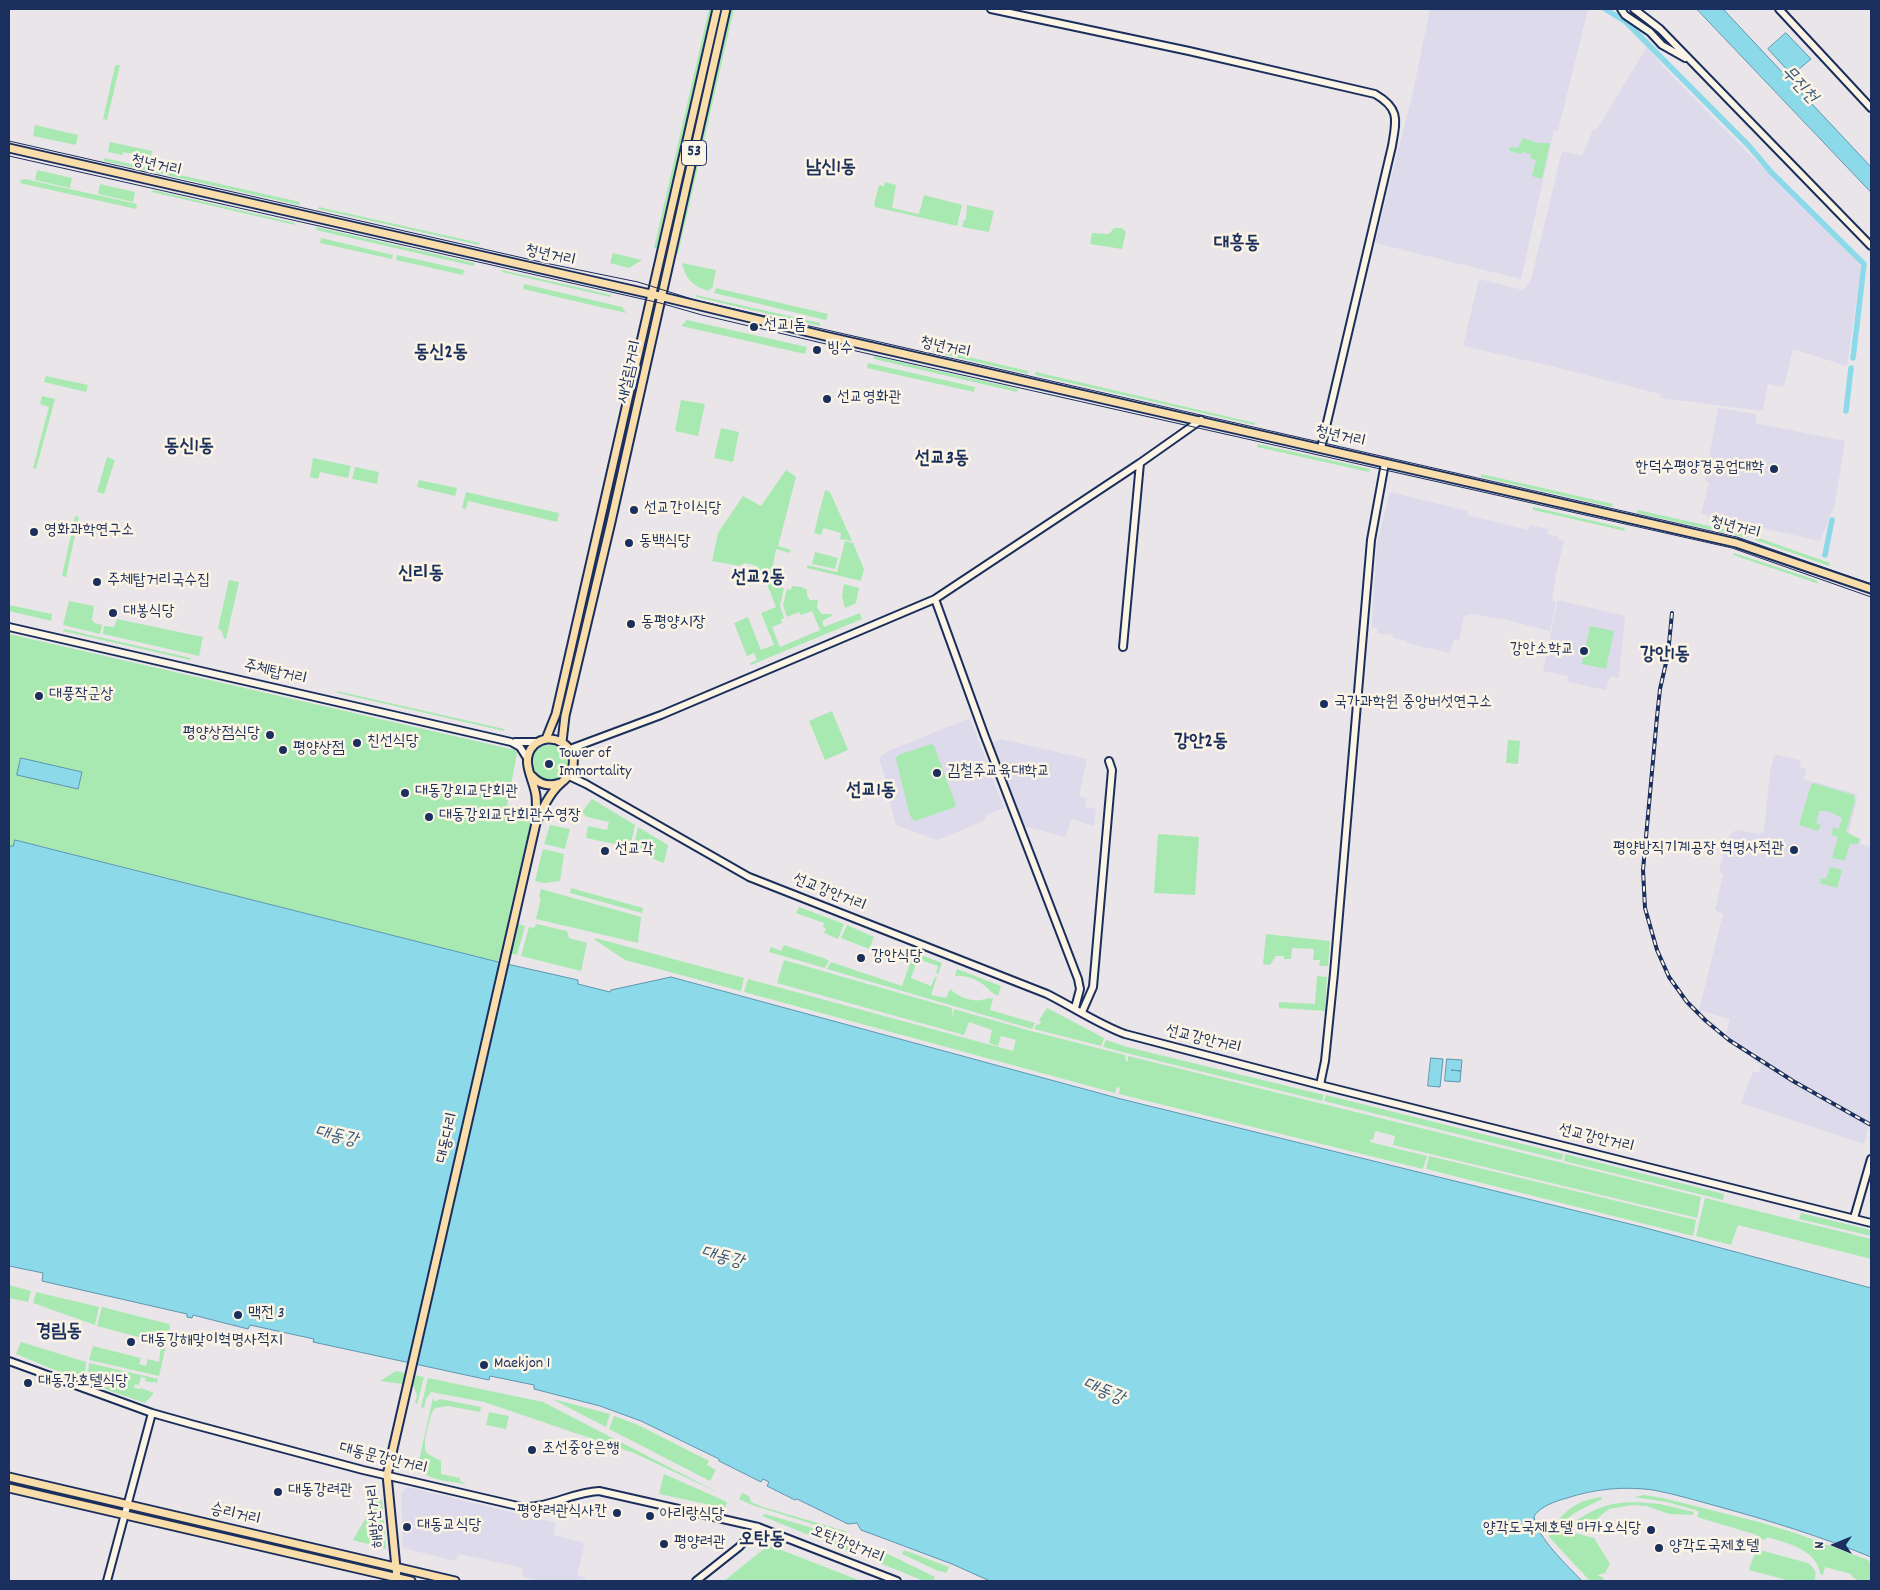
<!DOCTYPE html>
<html>
<head>
<meta charset="utf-8">
<style>
  body { margin:0 }
  #map { position:relative; width:1880px; height:1590px; overflow:hidden; background:#eae5e9; font-family:Dekko,sans-serif }
  canvas { display:block }
  .frame { position:absolute; inset:0; border:10px solid #1b2f5e; pointer-events:none }
  .north { position:absolute; left:1810px; top:1520px; width:50px; height:50px; -webkit-text-stroke:4px #fcf5e5; paint-order:stroke; rotate:270deg; font-size:14px; font-weight:700; line-height:20px; text-align:center; color:#1b2f5e }
  .north::after { content:''; display:block; margin:auto; width:18px; height:22px; background:#1b2f5e; clip-path:polygon(50% 0,100% 100%,50% 72%,0 100%) }
</style>
</head>
<body>
<div id="map">
<canvas width="1880" height="1590"></canvas>
<div class="frame"></div>
<div class="north">N</div>
</div>
<script>
const ctx = document.querySelector('canvas').getContext('2d');
ctx.lineJoin = 'round';
function fillPath(path, color) { ctx.fillStyle = color; ctx.fill(path, 'evenodd'); }
function trace(path, color, width, dash) { ctx.strokeStyle = color; ctx.lineWidth = width; ctx.lineCap = dash ? 'butt' : 'round'; ctx.setLineDash(dash || []); ctx.stroke(path); }
function drawText(font, color, halo, rows, align = 'center') {
  ctx.font = font + ' Dekko,"Poor Story",sans-serif'; ctx.lineWidth = 5; ctx.setLineDash([]); ctx.textBaseline = 'middle'; ctx.strokeStyle = halo; ctx.fillStyle = color; for (const [text, x, y, turn = 0] of rows) {
    ctx.save(); ctx.translate(x, y); ctx.rotate((+turn || 0) * Math.PI / 180); ctx.textAlign = isNaN(turn) ? turn : align; if (halo) ctx.strokeText(text, 0, 0); ctx.fillText(text, 0, 0); ctx.restore();
  }
}
const built = new Path2D(`
  M1430 9H1588L1558 131H1554L1521 279 1375 243 1413 92Z
  M1647 47 1659 62 1716 121 1860 264V274L1847 366 1793 349 1784 387 1768 384 1763 411 1661 398 1660 394 1551 366 1463 346 1479 279 1523 290 1531 280 1562 151 1582 156 1593 130 1597 129Z
  M1718 408 1756 414V423L1845 441 1835 504 1820 541 1701 514 1709 483 1705 480Z
  M1390 492 1468 511V515L1528 530 1530 525 1548 529 1547 534 1559 537 1558 539 1564 541 1556 575 1552 601 1556 602 1550 631 1507 620 1471 614 1464 616 1459 640 1454 639 1450 653 1406 643V641L1393 638V635L1377 633V628L1372 627V621L1377 543Z
  M1558 600 1625 616 1619 678 1610 676 1606 690 1568 682V676L1543 671Z
  M970 718 1004 808 988 814 982 822 937 840 896 825 886 788 888 787 879 758 888 751Z
  M1001 739 1087 759 1079 797 1087 798 1085 807 1096 809 1094 826 1072 819 1065 837 1024 826 992 742Z
  M1774 754 1800 760 1801 768 1806 769 1804 780 1819 783 1856 794 1857 799 1849 832 1851 835 1861 839 1860 844 1871 847V1117L1864 1144 1741 1103 1753 1071 1758 1073 1762 1066 1753 1060 1756 1053 1726 1036 1730 1019 1699 1010 1723 914 1715 910 1723 874 1719 872 1727 840 1731 834 1736 830 1760 834 1764 831 1770 772Z
  M407 1487 556 1523 553 1535 585 1543 577 1575 586 1578 585 1581H542L522 1577 523 1568 459 1554 456 1561 403 1548 401 1493Z`);
const green = new Path2D(`
  M709 9H712L657 248H654Z
  M730 9H734L678 254 674 253Z
  M116 65H120L107 120 103 119 115 66Z
  M35 125 78 135 76 145 33 136Z
  M1523 138 1538 143H1550L1542 179 1532 176 1536 160 1530 158 1531 154 1523 152 1521 154 1509 151 1510 147 1518 148Z
  M110 142 152 151 150 161 132 157V154L123 152V155L108 152Z
  M104 158 300 202 299 205 104 161Z
  M37 170 72 178 70 188 35 180Z
  M25 179 137 204 136 209 20 183 21 180Z
  M885 182 896 185 892 208 919 214 924 195 962 205 957 226 875 207 874 205 879 185 884 186Z
  M100 184 135 192 133 202 98 194Z
  M153 190 295 223V225L152 192Z
  M967 205 994 211 989 232 962 227 964 220H966Z
  M319 207 480 243 479 245 318 209Z
  M316 227 474 263V266L316 230Z
  M1114 228H1122L1126 232 1122 249 1090 244 1092 233 1109 234Z
  M321 238 393 255 392 259 320 243Z
  M613 253 642 260 629 268 610 263Z
  M397 255 464 270 463 275 396 260Z
  M682 263 716 270 712 289 710 288V291C694 288 685 279 682 263Z
  M502 270 611 295 610 297 502 272Z
  M524 284 622 307 626 313 523 289Z
  M716 288 828 314 826 320 714 293Z
  M696 295 820 323V326L696 297Z
  M687 320 807 347 805 354 681 326Z
  M934 349 1028 371V374L933 352Z
  M874 356 1018 389 1017 392 874 359Z
  M868 363 975 387 974 392 867 368Z
  M1036 372 1255 423V425L1035 375Z
  M46 376 88 385 86 392 44 382Z
  M42 396 55 399 36 469 33 468 49 407 40 404Z
  M681 400 705 404 698 436 675 431Z
  M721 428 739 432 733 462 714 458Z
  M1258 444 1370 469 1369 472 1257 447Z
  M107 457 115 460 104 494 97 492Z
  M313 458 351 466 348 478 320 472 318 479 310 477Z
  M355 467 379 472 377 484 352 479Z
  M786 470 796 477 778 546 791 550 790 553 776 549 770 580 781 583 780 587 784 588 780 606 784 618 781 620 782 623 772 627 780 647 820 630 812 611 801 615 799 612 787 617 783 605 787 589 791 590 792 586 802 587 807 590V596L810 600H818L817 608 822 614H831L832 616 822 621 824 627 860 613 862 619 751 665 750 663 757 660 754 653 747 656 734 623 748 617 761 650 774 645 761 613 776 607 767 584 770 569 767 568 766 575 762 577 757 566 745 563 740 566 712 561 718 533 743 496 761 506Z
  M1481 474 1613 504 1612 507 1481 477Z
  M419 480 457 488 455 496 417 487Z
  M825 490 830 492 852 541 840 539 841 533 823 528 821 535 814 533Z
  M466 492 559 513 557 522 468 501 466 509 462 508Z
  M1533 507 1624 528 1625 531 1533 510Z
  M1638 510 1749 535 1748 538 1637 513Z
  M75 516 79 517 66 577 62 576Z
  M1756 537 1830 563 1829 566 1755 540Z
  M845 541 853 543 864 569 861 581 807 568V565L837 572Z
  M815 552 838 558 835 569 812 564Z
  M1734 553 1816 580 1819 584 1733 555Z
  M229 580 239 582 226 639 224 638 222 632 218 628Z
  M844 584 859 588 856 603 845 608 842 596Z
  M69 601 94 606 92 620 95 623 102 625 100 634 63 625Z
  M9 605 52 614 51 621 9 611Z
  M117 619 203 637 199 656 103 634 104 626 114 627Z
  M1590 626 1614 631 1606 669 1582 664Z
  M64 629 191 658 190 660 63 631Z
  M9 634 515 750 517 753 507 806 529 813 532 817 508 921 525 926 517 955 501 951 498 962 15 840 14 847 9 846Z
  M337 691 504 729V731L338 693Z
  M832 711 848 750 825 760 809 721Z
  M1508 740 1520 741 1518 764 1506 763Z
  M931 744 934 746 956 805 955 807 915 821 910 816 896 759 897 756 901 754Z
  M531 763a18 18 0 1 1 36 0a18 18 0 1 1-36 0Z
  M1813 783 1854 795 1855 801 1846 832 1860 839 1858 844H1850L1845 861 1832 858 1838 837 1832 835 1833 827 1839 829 1842 818 1828 811H1819L1816 823 1821 825 1818 831 1799 825 1811 785Z
  M592 799 635 825 630 847 586 838 588 826 607 830 609 822 587 817 582 812Z
  M550 825 570 829 565 849 544 844Z
  M638 827 668 845 664 863 653 859 655 851 634 846Z
  M1158 834 1199 837 1195 895 1154 893Z
  M543 849 564 854 560 881 544 883 535 881Z
  M1830 867 1842 870 1837 888 1820 883 1821 878 1826 879Z
  M571 888 643 908 642 913 570 893Z
  M541 889 641 917 638 943 536 919 541 898 539 897Z
  M799 907 844 924 838 939 824 933 826 929 823 927 824 923 796 913Z
  M536 924 567 931 569 938 587 943 581 971 521 956 529 927 534 928Z
  M847 925 874 937 869 949 841 938Z
  M1266 934 1330 941 1328 966H1319L1320 960H1313L1314 949 1292 948 1291 959H1284V956H1276L1270 965 1263 964Z
  M595 938 744 978 741 991 625 960 595 940Z
  M784 945 826 959 829 961 825 968 769 952 771 947 781 951Z
  M914 952 942 963 938 974 936 973 938 966 918 959 911 978 931 986 935 977H937L931 995 946 998 950 989C957 996 971 1002 981 1000 986 999 988 997 993 999L990 1010 1035 1023 1032 1029 827 969 831 962 902 986Z
  M784 960 952 1008 953 1018 954 1009 1031 1031 1125 1055 1126 1061H1128V1056L1701 1197 1697 1218 1393 1145 1395 1136 1375 1131 1373 1140 1370 1139V1142L1427 1156 1423 1169 1119 1094 1120 1088 1117 1087 1115 1093 744 992 748 979 1013 1051 1016 1040 1001 1036 998 1046 989 1043 992 1030 969 1022 964 1035 777 983Z
  M957 969 1001 986 998 996C991 993 990 990 985 986 977 979 965 975 955 976Z
  M1317 976 1327 977 1325 1011 1279 1008V1002L1315 1004Z
  M1047 1008 1104 1038 1101 1046 1034 1029 1037 1024 1039 1025 1041 1022 1039 1020Z
  M1106 1040 1127 1047 1324 1095 1322 1101 1126 1053 1103 1047Z
  M1326 1095 1563 1154 1562 1160 1324 1101Z
  M1565 1154 1724 1194 1723 1200 1564 1161Z
  M1429 1156 1696 1220 1693 1236 1426 1169Z
  M1705 1198 1871 1239V1259L1738 1225 1731 1245 1696 1236Z
  M1801 1213 1871 1230V1236L1799 1219Z
  M9 1285 31 1291 28 1302 9 1298Z
  M36 1292 99 1307 95 1325 33 1303Z
  M102 1307 169 1324 170 1328 159 1376 89 1360 93 1346 141 1358 139 1364 146 1366 148 1359 159 1362 161 1343 97 1326Z
  M21 1342 86 1362 84 1382 16 1354Z
  M89 1363 158 1379 157 1383 153 1381V1383L145 1381 146 1378 141 1377 139 1385 135 1384 134 1388 140 1389 141 1388 154 1393 145 1403 87 1383Z
  M396 1371 424 1377 417 1404 415 1403 417 1395 414 1387 403 1384 380 1381Z
  M428 1378 543 1402 721 1494 634 1453 484 1402 431 1392 426 1399 424 1408 421 1407Z
  M433 1398 435 1402 440 1399 481 1407 480 1412 448 1406 435 1408 432 1412C430 1420 421 1446 427 1453 430 1456 437 1458 441 1461V1474L460 1478V1481L465 1483V1484C451 1481 423 1481 418 1465Z
  M553 1399 610 1414 606 1427 554 1400Z
  M489 1412 509 1416 506 1429 486 1425Z
  M614 1416 638 1425 709 1461 707 1465 716 1470 710 1481 609 1429Z
  M664 1474 725 1501 727 1503 725 1508 659 1494Z
  M742 1493 749 1496 751 1502 763 1507 848 1532H838L752 1505 739 1499Z
  M1644 1495 1663 1498 1759 1522 1795 1533 1868 1560 1871 1564V1580L1860 1581 1852 1577 1851 1574 1825 1567 1823 1575 1820 1574C1818 1550 1787 1543 1767 1537L1765 1540 1758 1537 1757 1535 1697 1517 1699 1512 1695 1510 1667 1502 1634 1497Z
  M378 1497 381 1498 382 1500 386 1549 353 1540Z
  M1601 1497 1602 1499C1588 1507 1574 1510 1564 1523L1559 1519C1572 1505 1582 1500 1601 1497Z
  M1635 1502 1660 1504 1694 1512 1693 1515 1669 1514 1647 1506 1632 1505 1609 1509 1599 1517 1594 1528 1571 1524C1596 1508 1605 1503 1635 1502Z
  M765 1514 857 1541 853 1553 762 1516Z
  M1551 1527 1594 1538 1610 1564 1605 1573 1597 1575 1604 1578 1603 1581H1590L1549 1537Z
  M771 1546 861 1581H724L765 1548Z
  M1756 1549 1808 1563C1816 1569 1817 1573 1814 1581H1790L1749 1570Z
  M904 1550 949 1567 946 1573 940 1571H938L902 1554Z
  M882 1551 935 1577 933 1581H924L877 1562Z`);
const water = new Path2D(`
  M1697 9H1723L1871 167V192Z
  M1786 33 1811 59 1792 75 1768 49Z
  M21 758 82 772 78 789 17 775Z
  M15 840 498 962 578 980V984L610 992 611 990 671 977 1121 1099 1642 1227 1871 1288V1557C1822 1537 1771 1521 1720 1507 1698 1501 1675 1494 1653 1490 1624 1486 1594 1489 1567 1498 1556 1501 1541 1506 1534 1516 1536 1537 1568 1566 1582 1581H990L952 1564 872 1534 861 1530 857 1523 848 1524 797 1499 795 1500 767 1486 769 1482 763 1479 761 1482 719 1461V1459L641 1421 600 1406 534 1389V1385L490 1376 489 1380 313 1342 314 1339 250 1325 248 1329 193 1315 192 1318 187 1317V1314L42 1281 43 1273 9 1266V846H13Z
  M1431 1058 1443 1059 1440 1087 1428 1086Z
  M1447 1059 1462 1060 1461 1071 1451 1070 1461 1071 1460 1082 1445 1081Z`);
const pier = new Path2D(`
  M500 960 509 961 417 1368 409 1366Z`);
const canal = new Path2D(`
  M1605 9 1626 22 1749 146 1771 172 1864 264 1853 358
  M1846 411 1851 368
  M1825 555 1832 520`);
const secondary = new Path2D(`
  M991 9 1189 51 1375 94C1401 109 1396 121 1392 146L1321 448
  M1621 9 1625 15 1650 32 1662 45 1685 58
  M1634 9 1660 29 1871 246
  M1779 9 1871 108
  M935 599 984 734 1078 979 1080 989 1075 1008
  M9 627 511 742 520 747 527 758
  M1123 647 1140 463
  M515 742H539
  M570 749 661 715 935 599 1140 463 1201 420
  M569 776 586 784 749 877 1047 994C1073 1007 1098 1024 1125 1034L1320 1085 1871 1223
  M1082 1012 1093 987 1112 770 1109 761
  M1320 1085 1325 1061 1334 973 1371 540 1385 463
  M1854 1218 1871 1159
  M9 1361 152 1413 191 1424 363 1470 522 1507C549 1508 573 1492 599 1491L758 1527 897 1581
  M107 1581 152 1413
  M696 1581 739 1547 758 1527`);
const primary = new Path2D(`
  M9 148 655 295 825 336 1736 543 1871 589
  M546 739 556 714 717 9
  M562 742 565 716 611 522 726 9
  M532 776C540 785 549 787 560 783
  M9 1477 455 1581
  M9 1488 411 1581
  M397 1578 387 1475 536 823C542 810 549 794 560 784 565 779 570 777 572 769 580 747 551 729 534 745 519 760 534 779 536 796 537 805 536 814 536 823`);
const tram = new Path2D(`
  M9 141 545 263 638 282 695 300 1737 537 1871 584
  M9 156 660 303 702 315 869 354 1732 548 1871 597`);
const rail = new Path2D(`
  M1672 613 1668 654 1660 689 1657 717 1643 870 1645 908 1657 950 1669 977 1687 1002 1706 1021 1729 1040 1793 1081 1871 1125`);
const markers = [
  [754,327,5,"#1b2f5e"],
  [817,350,5,"#1b2f5e"],
  [827,399,5,"#1b2f5e"],
  [1774,469,5,"#1b2f5e"],
  [634,510,5,"#1b2f5e"],
  [34,532,5,"#1b2f5e"],
  [629,543,5,"#1b2f5e"],
  [97,582,5,"#1b2f5e"],
  [113,613,5,"#1b2f5e"],
  [631,624,5,"#1b2f5e"],
  [1584,651,5,"#1b2f5e"],
  [39,696,5,"#1b2f5e"],
  [1324,704,5,"#1b2f5e"],
  [270,735,5,"#1b2f5e"],
  [357,743,5,"#1b2f5e"],
  [283,750,5,"#1b2f5e"],
  [549,764,5,"#1b2f5e"],
  [937,773,5,"#1b2f5e"],
  [405,793,5,"#1b2f5e"],
  [429,817,5,"#1b2f5e"],
  [1794,850,5,"#1b2f5e"],
  [605,851,5,"#1b2f5e"],
  [861,958,5,"#1b2f5e"],
  [238,1315,5,"#1b2f5e"],
  [131,1342,5,"#1b2f5e"],
  [484,1365,5,"#1b2f5e"],
  [28,1383,5,"#1b2f5e"],
  [532,1450,5,"#1b2f5e"],
  [278,1492,5,"#1b2f5e"],
  [617,1513,5,"#1b2f5e"],
  [650,1516,5,"#1b2f5e"],
  [407,1527,5,"#1b2f5e"],
  [1651,1530,5,"#1b2f5e"],
  [664,1544,5,"#1b2f5e"],
  [1659,1548,5,"#1b2f5e"]
];
const shields = [
  [694,153,25]
];
const shieldNames = [
  ["53",694,153]
];
const streetNames = [
  ["청년거리",156,167,13],
  ["청년거리",550,257,13],
  ["청년거리",945,349,13],
  ["새살림거리",631,372,-77],
  ["청년거리",1340,438,13],
  ["청년거리",1735,529,15],
  ["주체탑거리",275,674,13],
  ["선교강안거리",829,894,22],
  ["선교강안거리",1203,1041,14],
  ["대동다리",449,1138,-77],
  ["선교강안거리",1596,1140,14],
  ["대동문강안거리",383,1460,14],
  ["승리거리",235,1516,13],
  ["해방산거리",377,1516,-95],
  ["오탄강안거리",847,1546,22]
];
const poiNames = [
  ["선교1돔",764,327],
  ["빙수",827,350],
  ["선교영화관",837,399],
  ["한덕수평양경공업대학",1764,469,"right"],
  ["선교간이식당",644,510],
  ["영화과학연구소",44,532],
  ["동백식당",639,543],
  ["주체탑거리국수집",107,582],
  ["대봉식당",123,613],
  ["동평양시장",641,624],
  ["강안소학교",1574,651,"right"],
  ["대풍작군상",49,696],
  ["국가과학원 중앙버섯연구소",1334,704],
  ["평양상점식당",260,735,"right"],
  ["친선식당",367,743],
  ["평양상점",293,750],
  ["Tower of",559,755],
  ["Immortality",559,773],
  ["김철주교육대학교",947,773],
  ["대동강외교단회관",415,793],
  ["대동강외교단회관수영장",439,817],
  ["평양방직기계공장 혁명사적관",1784,850,"right"],
  ["선교각",615,851],
  ["강안식당",871,958],
  ["맥전 3",248,1315],
  ["대동강해맞이혁명사적지",141,1342],
  ["Maekjon 1",494,1365],
  ["대동강호텔식당",38,1383],
  ["조선중앙은행",542,1450],
  ["대동강려관",288,1492],
  ["평양려관식사칸",607,1513,"right"],
  ["아리랑식당",660,1516],
  ["대동교식당",417,1527],
  ["양각도국제호텔 마카오식당",1641,1530,"right"],
  ["평양려관",674,1544],
  ["양각도국제호텔",1669,1548]
];
const waterNames = [
  ["무진천",1798,86,46],
  ["대동강",336,1138,13],
  ["대동강",722,1259,15],
  ["대동강",1103,1393,23]
];
const quarterNames = [
  ["남신1동",831,169],
  ["대흥동",1237,245],
  ["동신2동",441,354],
  ["동신1동",189,448],
  ["선교3동",942,460],
  ["신리동",421,575],
  ["선교2동",758,579],
  ["강안1동",1665,656],
  ["강안2동",1201,743],
  ["선교1동",871,792],
  ["경림동",59,1333],
  ["오탄동",762,1541]
];
fillPath(built, '#dddaeb');
fillPath(green, '#a8e9b2');
fillPath(water, '#8bd9e9');
trace(water, '#5e95b1', 1);
fillPath(pier, '#eae5e9');
trace(canal, '#8bd9e9', 5.5);
trace(secondary, '#1b2f5e', 10);
trace(primary, '#1b2f5e', 11);
trace(secondary, '#fcf5e5', 6);
trace(primary, '#f9deab', 7);
trace(tram, '#1b2f5e', 1);
trace(rail, '#1b2f5e', 4);
trace(rail, '#fcf5e5', 2, [5.5]);
for (const [x, y, r, color] of markers) { const dot = new Path2D(); dot.arc(x, y, r, 0, 2 * Math.PI); ctx.fillStyle = color; ctx.fill(dot); trace(dot, '#fcf5e5', 2); }
for (const [x, y, w] of shields) { const box = new Path2D(); box.roundRect(x - w / 2, y - 12.5, w, 25, 4); ctx.fillStyle = '#fcf5e5'; ctx.fill(box); trace(box, '#1b2f5e', 1); }
drawText('bold 15px', '#1b2f5e', null, shieldNames);
drawText('16px', '#1b2f5e', '#fcf5e5', streetNames);
drawText('16px', '#1b2f5e', '#fcf5e5', poiNames, 'left');
drawText('italic 18px', '#375a81', '#fcf5e5', waterNames);
drawText('bold 19px', '#1b2f5e', '#fcf5e5', quarterNames);
</script>
</body>
</html>
